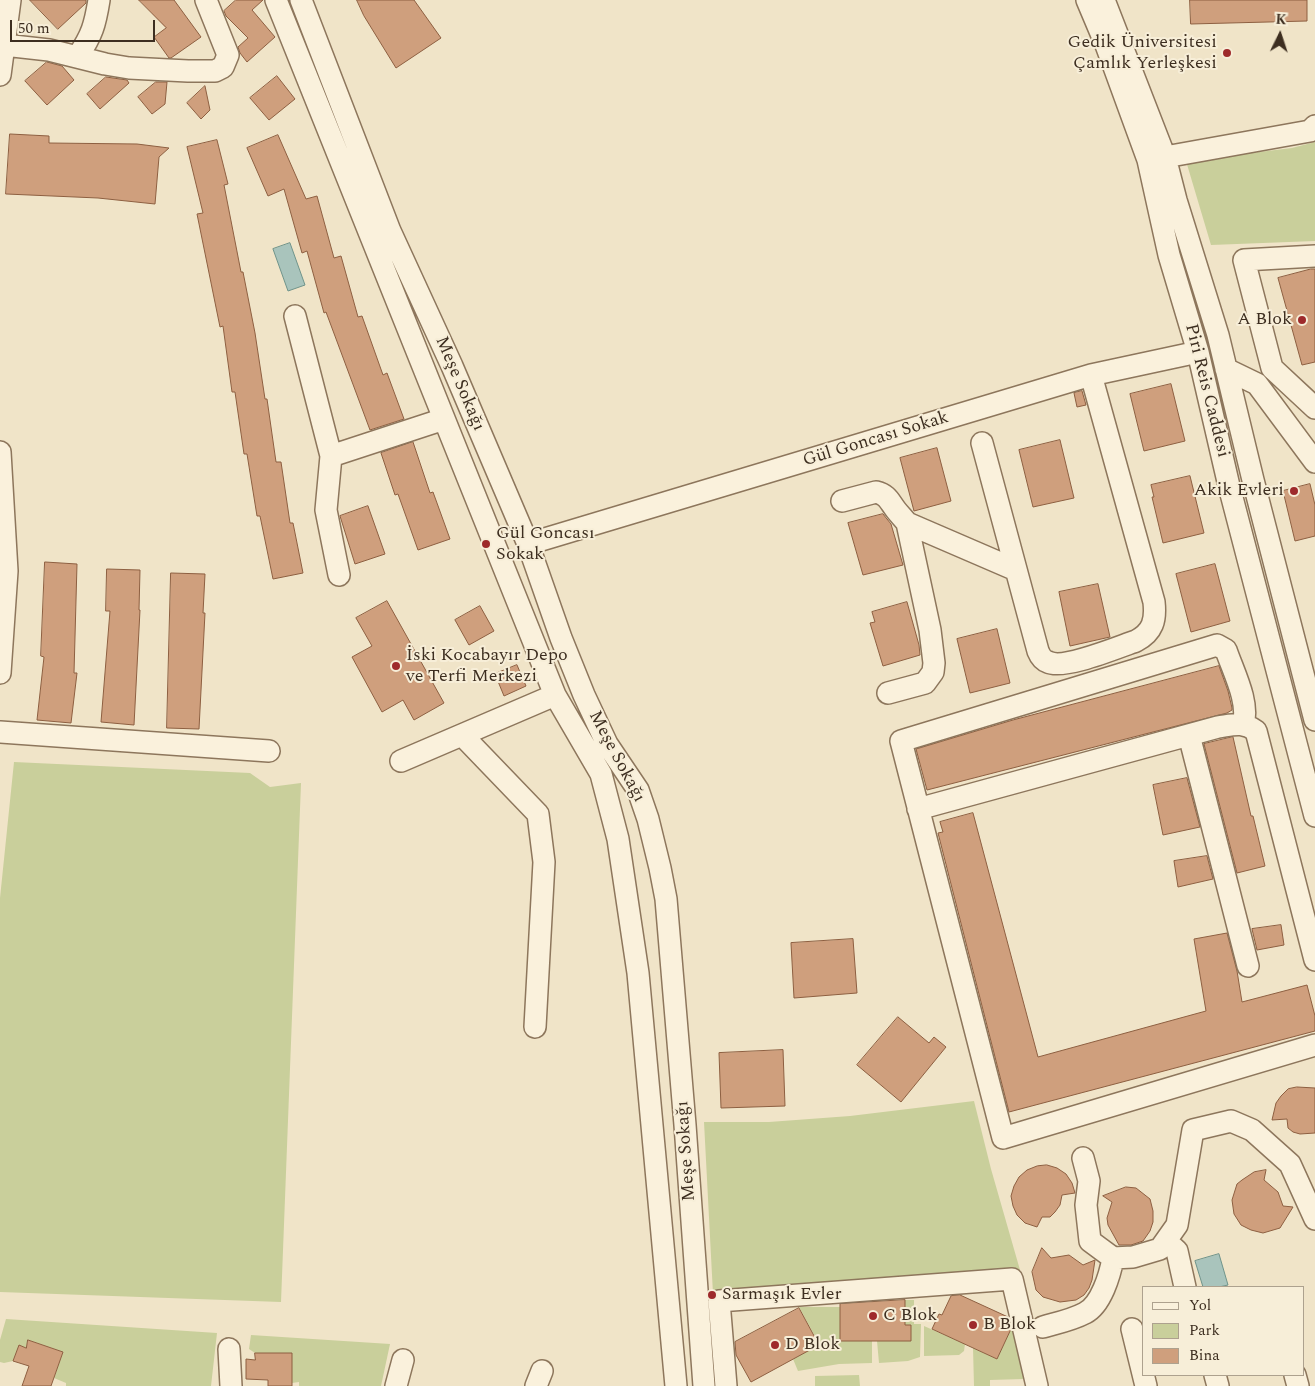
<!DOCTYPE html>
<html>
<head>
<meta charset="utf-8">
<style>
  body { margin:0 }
  #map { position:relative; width:1315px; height:1386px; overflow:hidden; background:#f0e4c8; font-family:Spectral,serif }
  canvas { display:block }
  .legend { position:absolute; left:1142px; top:1286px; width:162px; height:90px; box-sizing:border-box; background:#f7eed8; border:1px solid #ada18e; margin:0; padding:6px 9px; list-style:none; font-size:15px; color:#3d2e20 }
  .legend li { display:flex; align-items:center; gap:10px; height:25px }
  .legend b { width:25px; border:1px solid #ada18e }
  .north { position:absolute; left:1255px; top:10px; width:50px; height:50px; -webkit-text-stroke:4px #f7eed8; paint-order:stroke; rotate:4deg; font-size:14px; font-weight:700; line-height:20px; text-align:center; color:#3d2e20 }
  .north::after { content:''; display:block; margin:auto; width:18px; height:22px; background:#3d2e20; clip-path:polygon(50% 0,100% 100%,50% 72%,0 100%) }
  .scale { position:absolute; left:10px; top:20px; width:145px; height:22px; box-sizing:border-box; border:2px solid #3d2e20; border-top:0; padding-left:6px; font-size:15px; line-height:18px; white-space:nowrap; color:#3d2e20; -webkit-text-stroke:4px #f7eed8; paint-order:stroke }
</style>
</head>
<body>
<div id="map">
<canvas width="1315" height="1386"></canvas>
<ul class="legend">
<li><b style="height:6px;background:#faf1dc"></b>Yol</li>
<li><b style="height:14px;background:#c9cf9b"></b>Park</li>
<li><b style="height:14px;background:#cf9f7d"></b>Bina</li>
</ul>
<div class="north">K</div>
<div class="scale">50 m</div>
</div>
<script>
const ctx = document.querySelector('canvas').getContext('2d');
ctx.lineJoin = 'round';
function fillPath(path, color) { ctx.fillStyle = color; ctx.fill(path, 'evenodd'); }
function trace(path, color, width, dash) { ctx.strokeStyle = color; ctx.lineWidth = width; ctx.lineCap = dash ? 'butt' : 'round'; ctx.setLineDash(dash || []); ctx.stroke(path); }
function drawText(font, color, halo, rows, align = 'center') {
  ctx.font = font + ' Spectral,serif'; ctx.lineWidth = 4; ctx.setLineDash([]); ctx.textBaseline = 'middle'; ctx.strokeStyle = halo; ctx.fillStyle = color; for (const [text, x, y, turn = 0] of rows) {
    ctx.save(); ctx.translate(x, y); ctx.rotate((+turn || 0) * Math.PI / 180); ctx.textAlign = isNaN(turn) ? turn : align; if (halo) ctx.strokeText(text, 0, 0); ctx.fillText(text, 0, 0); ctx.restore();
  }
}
const green = new Path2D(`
  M1315 142V241L1211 245 1186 161 1292 148Z
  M14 762 250 773 270 787 301 783 281 1302 0 1292V898Z
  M974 1101 991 1169 1020 1270 713 1294 704 1122H769L850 1116Z
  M905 1300H914V1324H921L920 1357 908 1361 879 1363 877 1341 911 1340V1325H905Z
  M799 1307H840V1341H872V1363L839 1364 798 1371 793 1359 819 1344Z
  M6 1319 217 1333 211 1386H66V1383L54 1378 63 1352 28 1340 26 1348 19 1346 13 1361 4 1363 0 1362V1340Z
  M1015 1320 1017 1323 1024 1379 990 1380V1386H974L973 1348 997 1359Z
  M924 1326 965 1344 964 1351 959 1355 924 1356Z
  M251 1335 390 1344 381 1386H299V1382L292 1383V1353H255L249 1349Z
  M859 1375 860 1386H815V1376Z`);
const water = new Path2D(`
  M290 243 305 285 288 291 273 249Z
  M1219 1254 1228 1285 1219 1287H1203L1195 1261Z`);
const building = new Path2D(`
  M30 0H86V3L58 29Z
  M139 0H174L201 37 171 58H169L154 37 166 28Z
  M236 0H263L252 10 275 37 247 62 240 53 238 47 248 38 226 16 224 11Z
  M357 0H414L441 38 396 68 364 16Z
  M1190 0H1307V21L1191 24Z
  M47 62 62 66 74 80 47 105 25 81Z
  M277 76 295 99 269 120 250 98Z
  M106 77 127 80 129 83 100 109 87 94Z
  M156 82H167L165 104 152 114 138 97Z
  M205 86 210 110 201 119 187 103Z
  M10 134 49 136V143L137 144 169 148 159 157 155 204 98 198 6 194Z
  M278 135 306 199 317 196 334 258 341 256 358 317 362 316 383 375 387 373 404 419 370 430 326 312 324 313 307 251 302 253 284 189 268 196 247 148Z
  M217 140 228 184 224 185 241 272H243L255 333 265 399H267L276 462H281L290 523H293L303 573 273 579 260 516H257L247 454H244L235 392H232L223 326 220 327 197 214 203 213 187 147Z
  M1311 269H1315V362L1302 365 1278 278Z
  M1171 384 1185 441 1144 451 1130 394Z
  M1082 391 1086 405 1077 407 1074 393Z
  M1060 440 1074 498 1033 507 1019 450Z
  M413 442 430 493 433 492 450 539 418 550 398 494 395 495 381 453Z
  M937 448 951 501 914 511 900 458Z
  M1190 476 1204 533 1163 543 1152 497H1154L1151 485Z
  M1310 484 1315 505V536L1295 541 1283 491Z
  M368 506 385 554 355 564 340 516Z
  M883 514 891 524 903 565 863 575 848 523Z
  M45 562 77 564 74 673H77L71 723 37 720 44 657 41 656Z
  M1215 564 1230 621 1191 632 1176 574Z
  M107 569 140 570 139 610H140L134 725 101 722 110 611H106Z
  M171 573 205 574 203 613H205L199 729 167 728Z
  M1098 584 1110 637 1070 646 1059 592Z
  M387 601 444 703 414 720 403 700 382 712 352 657 372 646 356 618Z
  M907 602 919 645 920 655 883 666 870 623 875 622 872 612Z
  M480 606 494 631 469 645 455 620Z
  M997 629 1010 683 970 693 957 639Z
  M517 665 526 686 504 696 495 674Z
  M1219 666 1228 691 1232 708V710L1227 713 927 790 916 749 1013 720Z
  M1233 737 1251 816H1253L1265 866 1237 873 1204 744Z
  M1187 778 1200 827 1163 835 1153 785Z
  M973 813 1038 1057 1206 1011 1194 939 1227 933 1237 971 1242 1002 1307 985 1315 1016V1031L1009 1112 938 833 943 832 940 822Z
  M1207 856 1213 879 1178 887 1174 861Z
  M1281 925 1284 945 1257 950 1252 929Z
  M853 939 857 993 794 998 791 943Z
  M898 1017 929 1043 934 1037 946 1047 901 1102 857 1065Z
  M783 1050 785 1106 721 1108 719 1053Z
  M1297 1087 1315 1088V1133L1300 1134 1293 1132 1288 1128 1287 1119 1272 1120 1276 1103 1281 1096 1288 1089Z
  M1047 1165 1057 1168 1066 1174 1072 1183 1075 1193 1062 1195 1060 1205 1055 1212 1050 1217H1042L1037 1227 1025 1223 1017 1215 1013 1206 1011 1196 1014 1186 1019 1177 1027 1170 1037 1166Z
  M1266 1170 1264 1180 1278 1192 1283 1206 1293 1207 1280 1228 1263 1233 1251 1230 1241 1225 1234 1214 1232 1200 1237 1184 1242 1180 1254 1172Z
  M1126 1187 1136 1188 1150 1199 1153 1211V1222L1150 1231 1143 1241 1131 1245H1119L1108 1225 1107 1218 1112 1202 1103 1196Z
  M1042 1248 1051 1258 1069 1255 1083 1265 1095 1260 1092 1280 1089 1288 1084 1295 1076 1300 1060 1302 1043 1297 1036 1290 1032 1272Z
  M960 1295 1008 1317 1011 1329 997 1359 932 1329 939 1314 942 1315 951 1296Z
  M905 1300V1325H911V1341H840V1304Z
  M799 1308 819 1345 751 1382 736 1355 735 1342Z
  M28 1340 63 1352 51 1386H22L29 1366 13 1361 19 1345 26 1348Z
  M255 1353H292V1386H268V1380L246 1379V1359L255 1360Z`);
const minor = new Path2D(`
  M276 0 555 695 601 774 618 839 638 973 676 1386
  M301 0 390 231 452 366 528 544 561 638 584 695 607 744 638 790 648 819 660 868 666 899 685 1125 704 1386
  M1087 0 1106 45 1148 160 1169 255 1198 352 1229 486 1315 816
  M1104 0 1165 157 1176 200 1218 335 1253 480 1315 720
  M4 45 49 50 105 64 129 68 188 71H215L223 67 228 55 206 0
  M78 56C92 35 95 25 99 0
  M0 75 10 0
  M1165 157 1310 131 1315 126
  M1315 256 1244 260 1272 368 1315 408
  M295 316 331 456 444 419
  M1226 369 1257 384 1315 462
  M982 443 1038 651C1040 656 1042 660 1048 662 1064 670 1118 647 1136 641 1153 632 1156 620 1154 602L1091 375
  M0 452 7 571 0 673
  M331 456 326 510 339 575
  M842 501 876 492C888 495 889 501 896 510 900 515 904 519 907 523L1016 570
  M528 544 1091 375 1198 352
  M888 693 925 683 933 672 934 663 930 630 907 523
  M1243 724C1250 703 1233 671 1226 650L1217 645 901 741 1003 1138 1315 1045
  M0 732 269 751
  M462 735 538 814 544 862 535 1027
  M1189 735 1248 966
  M401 761 555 695
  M918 809 1218 727C1233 725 1243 721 1256 731L1315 960
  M1083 1158 1089 1181 1086 1205 1090 1241 1113 1258 1133 1257 1160 1249 1177 1225 1193 1130 1231 1121 1252 1130 1290 1164 1315 1219
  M1166 1241 1177 1251 1185 1287
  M1043 1327C1057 1323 1072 1320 1085 1313 1101 1305 1110 1275 1113 1258
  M1132 1329 1146 1386
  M229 1349 231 1386
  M1215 1375 1218 1386
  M1295 1375 1298 1386
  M396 1386 403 1360
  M536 1386 542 1371
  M726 1386 719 1301 1012 1279 1037 1386`);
const markers = [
  [1227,53,5,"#9e2a2b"],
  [1302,320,5,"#9e2a2b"],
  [1294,491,5,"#9e2a2b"],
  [486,544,5,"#9e2a2b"],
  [396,666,5,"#9e2a2b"],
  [712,1295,5,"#9e2a2b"],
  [873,1316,5,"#9e2a2b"],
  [973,1325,5,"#9e2a2b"],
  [775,1345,5,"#9e2a2b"]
];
const poiNames = [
  ["Gedik Üniversitesi",1217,43,"right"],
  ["Çamlık Yerleşkesi",1217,64,"right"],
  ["A Blok",1292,320,"right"],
  ["Akik Evleri",1284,491,"right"],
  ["Gül Goncası",496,534],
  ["Sokak",496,555],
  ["İski Kocabayır Depo",406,656],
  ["ve Terfi Merkezi",406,677],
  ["Sarmaşık Evler",722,1295],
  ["C Blok",883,1316],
  ["B Blok",983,1325],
  ["D Blok",785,1345]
];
const streetNames = [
  ["Meşe Sokağı",459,384,67],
  ["Piri Reis Caddesi",1206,391,76],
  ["Gül Goncası Sokak",876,440,-17],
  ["Meşe Sokağı",616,757,62],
  ["Meşe Sokağı",687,1151,-94]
];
fillPath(green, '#c9cf9b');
fillPath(water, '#a9c4bc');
trace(water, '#6f938a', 1);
fillPath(building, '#cf9f7d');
trace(building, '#8d5f41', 1);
trace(minor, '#8d765c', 24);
trace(minor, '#faf1dc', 21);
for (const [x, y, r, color] of markers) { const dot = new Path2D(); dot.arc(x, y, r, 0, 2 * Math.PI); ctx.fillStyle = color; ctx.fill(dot); trace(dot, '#f7eed8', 2); }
drawText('18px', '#3d2e20', '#f7eed8', poiNames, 'left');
drawText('18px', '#3d2e20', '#f7eed8', streetNames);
</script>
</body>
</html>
